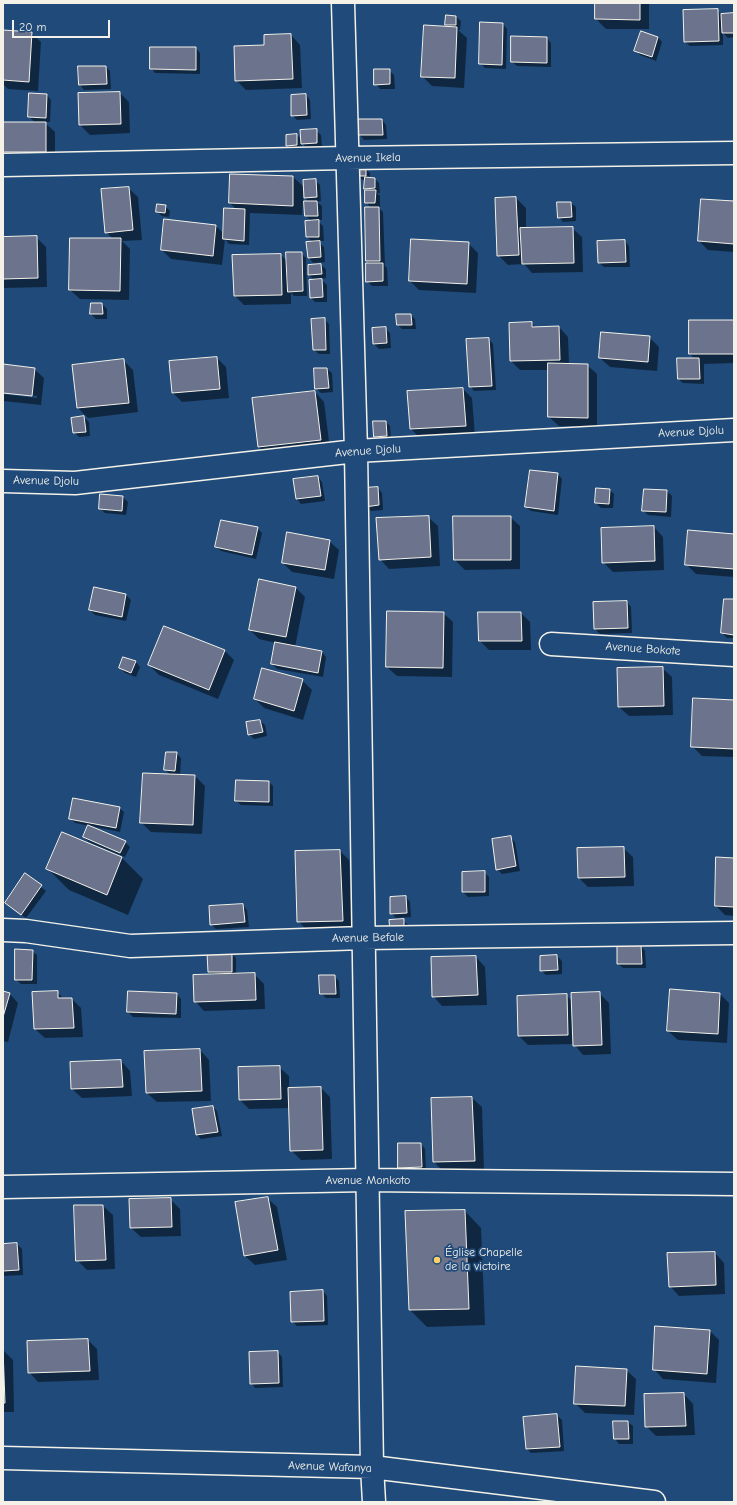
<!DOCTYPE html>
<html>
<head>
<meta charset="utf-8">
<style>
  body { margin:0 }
  #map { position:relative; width:737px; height:1505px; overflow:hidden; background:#1f4a7a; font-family:"Comic Neue",sans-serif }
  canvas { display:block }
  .frame { position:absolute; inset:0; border:4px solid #f4f1e8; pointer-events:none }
  .scale { position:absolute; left:12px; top:20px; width:98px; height:18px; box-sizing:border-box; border:2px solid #f4f1e8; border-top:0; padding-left:5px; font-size:12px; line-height:14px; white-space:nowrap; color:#f4f1e8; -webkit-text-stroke:3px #1f4a7a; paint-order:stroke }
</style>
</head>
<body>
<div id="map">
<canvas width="737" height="1505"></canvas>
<div class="frame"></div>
<div class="scale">20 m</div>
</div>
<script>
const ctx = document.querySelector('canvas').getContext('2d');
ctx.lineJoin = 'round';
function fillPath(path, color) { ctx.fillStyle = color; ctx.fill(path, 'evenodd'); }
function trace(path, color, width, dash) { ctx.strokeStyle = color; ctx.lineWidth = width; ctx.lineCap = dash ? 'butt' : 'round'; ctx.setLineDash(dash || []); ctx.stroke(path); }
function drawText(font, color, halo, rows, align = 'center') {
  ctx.font = font + ' "Comic Neue",sans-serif'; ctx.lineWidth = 3.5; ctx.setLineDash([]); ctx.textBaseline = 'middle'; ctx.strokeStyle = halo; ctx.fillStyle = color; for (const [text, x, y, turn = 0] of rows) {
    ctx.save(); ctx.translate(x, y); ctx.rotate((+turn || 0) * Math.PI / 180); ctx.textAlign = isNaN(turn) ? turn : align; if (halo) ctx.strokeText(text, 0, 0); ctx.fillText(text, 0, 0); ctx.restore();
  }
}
const shadow = new Path2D(`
  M596 3H649V29H606L596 19Z
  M717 10 722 15 734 14V37L728 38 723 33V45L690 46 685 42Z
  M456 17 461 21 460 30H458L467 38 464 88 432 86 422 76 449 28 446 25Z
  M503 24 507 29 506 69 485 68 480 63Z
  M3 31 31 33 41 42 38 91 8 89 3 84Z
  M291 35 300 45 302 88 246 90 236 80 265 46Z
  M658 37 662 42 656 61 640 55 636 50Z
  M547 38 551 43V67L517 66 512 62Z
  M196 48 200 53V74L155 73 151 68Z
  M79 67H106L110 71 111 89 84 90 80 85Z
  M389 70 394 75 395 89H380L376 84Z
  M120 93 129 102 130 133 90 135 80 125 79 94Z
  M47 95 51 100 50 122H44L55 132V161H10L3 154V123H35L29 116Z
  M306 95 310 100 311 119 297 120 292 115Z
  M359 120H382L386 125 387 139 364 140 360 135Z
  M316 130 321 135 322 147 306 148 302 143V150H292L287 145 297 135 302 140Z
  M365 168 370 173V178L375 179 379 183 380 193H377L380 196V209L383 212 385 266 387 268 388 286H372L367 281 370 264 367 261 371 208 366 202 368 191 365 188 366 180H363L358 176Z
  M231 175 293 177 304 187 302 215 250 213 249 245 229 244 225 239 222 265 171 259 162 250 216 226 224 234 236 209 230 203Z
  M315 180 320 185 321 201 317 202 322 206V220H317L323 226 324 241H318L324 247 325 262 313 263 309 258 308 242H313L307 237 312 222 306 216 309 202 305 198Z
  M128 188 138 197 142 240 122 241 130 249 129 300 80 299 70 290 113 239 106 232Z
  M516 198 526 208V229L572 228 582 237 583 272 532 273 524 264 508 265 498 255 496 199Z
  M734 202V252L708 250 699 241Z
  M571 203 576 207V221L563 222 559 217Z
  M165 206 170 211 169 217 162 216 157 212Z
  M36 237 46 247 47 287 3 288V238Z
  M625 241 629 246 630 267H604L599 263Z
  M468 243 478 253 476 293 419 290 410 281Z
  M301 253 306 258 307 296H294L291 293V304L244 305 235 296 281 255 288 262Z
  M321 265 326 269V278L321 279 327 285V302H315L311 298 315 281 309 275Z
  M102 304 107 309V319H96L91 314Z
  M411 315 415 319 416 329H402L398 325Z
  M324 319 329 324 330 354H319L314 350Z
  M690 321H734V363L704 364V384L683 383 678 379 695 359 690 354Z
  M532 323 536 328 559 327 568 337 569 364 587 365 597 374V427L559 426 549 417V370H520L511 361Z
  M385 328 390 333 391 348 379 349 374 344Z
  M649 337 659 347 657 371 610 367 600 358Z
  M489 339 493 344 496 390 474 391 470 386Z
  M217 358 226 367 229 398 182 402 173 393 170 362Z
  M123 360 133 370 138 412 88 418 78 408 73 366Z
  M3 365 34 369 44 378 41 405 3 401V394L37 398V396L3 392Z
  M327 369 332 373 333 392 321 393 316 388Z
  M463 389 472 398 475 436 420 438 411 429Z
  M315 392 324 402 330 449 268 456 259 447Z
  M84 417 89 422 90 436 79 437 74 432Z
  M386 422 390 426 391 440 380 441 375 436Z
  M558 474 562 479 558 515 531 511 526 507Z
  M318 477 322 482 325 501 301 504 297 499 294 480Z
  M378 488 382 493 383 510 371 511 366 506Z
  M610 490 614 494 613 508H601L596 503Z
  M644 490 667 491 672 496 671 517 648 515 643 510Z
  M101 495 123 497 128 502 126 515 105 513 100 508Z
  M428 517 438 526 440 566 389 569 380 559Z
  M454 517H510L520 526V569L465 570 455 560Z
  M654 527 663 537 664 570 613 572 603 562Z
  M257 528 262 533 256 559 221 551 216 547Z
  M734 535V577L696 574 686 564Z
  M329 541 339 550 334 579 292 572 283 563Z
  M295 587 305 597 295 647 322 652 326 657 323 677 277 669 272 664 276 643 259 639 250 630Z
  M95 588 126 595 131 600 126 621 95 615 90 610Z
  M734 600V638H727L722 633Z
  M627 602 631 607 632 633 600 634 595 629Z
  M443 613 453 622 452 677 397 676 387 667Z
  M521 613 530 622 531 650H489L480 641Z
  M165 627 225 651 234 660 218 699 159 675 149 665Z
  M124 658 136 662 140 667 136 677 125 673 120 668Z
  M662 668 672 677 673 715 629 716 619 707Z
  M302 680 312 690 303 720 264 708 255 699Z
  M734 701V757L702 756 692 746Z
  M260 721 265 725 267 736 254 739 249 734Z
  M176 753 181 758 180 776H195L205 786 202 834 151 832 141 822 171 775 165 770Z
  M269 782 273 786V806L241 805 236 801Z
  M119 808 124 812 120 832 90 826 125 842 130 847 125 857 89 842 84 837 89 826 75 823 70 818Z
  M510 837 515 842 520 871 502 874 497 869Z
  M623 848 633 857 634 886 588 887 579 878Z
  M340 851 349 860 352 930 308 931 298 921Z
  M122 858 143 879 128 915 69 890 48 869Z
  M734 859V916L725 915 716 906Z
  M484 872 489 877V896L468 897 463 892Z
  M26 875 46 891 26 918 11 907Z
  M406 897 410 902 411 917 396 918 391 913Z
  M243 905 247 910 249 927 216 929 211 924Z
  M403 920 408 925V936H395Z
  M641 946 645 951 646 968H623L618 964Z
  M32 951 37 955V984H21L16 980Z
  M231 953 236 958V975H255L264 984 265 1009 204 1011 195 1001 213 975 209 972Z
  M557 956 562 961V974L546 975 541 970Z
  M476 957 485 967 487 1005 442 1006 433 996Z
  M334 976 339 981 340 998H326L321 993Z
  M3 992 9 993 18 1003 8 1042 3 1041Z
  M57 992 64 999H72L81 1008 83 1037 45 1038 35 1029Z
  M599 993 609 1003 611 1054 583 1055 574 1044 528 1045 519 1036 566 995 572 1001Z
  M177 994 181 999V1018L133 1017 128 1012Z
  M720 994 729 1003 727 1043 678 1040 668 1031Z
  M200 1050 209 1060 211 1101 157 1102 147 1093Z
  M121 1061 130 1071 132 1096 82 1098 72 1089Z
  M279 1067 289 1076V1089L321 1088 330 1097 332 1159 301 1160 291 1150 290 1108 249 1109 240 1100Z
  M472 1098 482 1107 484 1170 443 1171 434 1162 432 1099Z
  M213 1107 217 1111 222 1136 201 1139 197 1135Z
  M421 1144 425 1149 426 1172H404L399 1167Z
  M267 1198 277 1207 287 1260 255 1265 245 1256 236 1203Z
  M170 1199 180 1209 181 1236 141 1237 131 1228Z
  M103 1206 113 1215 115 1269 87 1270 77 1260Z
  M465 1211 481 1228 485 1325 427 1327 410 1310Z
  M17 1244 22 1249 23 1275 3 1276V1245Z
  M715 1253 724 1263 725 1294 679 1296 670 1286Z
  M323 1291 327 1296 328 1325 297 1326 292 1321Z
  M710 1331 719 1340 716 1383 663 1379 654 1369Z
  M88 1340 97 1349 99 1380 38 1382 29 1372Z
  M3 1350 13 1360 14 1412H3Z
  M278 1352 282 1357 283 1387 255 1388 251 1383Z
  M626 1370 636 1379 634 1415 585 1413 575 1403Z
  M684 1394 693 1404 695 1435 656 1436 646 1426Z
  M557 1415 562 1420 564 1451 531 1453 527 1449Z
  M614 1422H628L633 1426V1444H619L615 1439Z`);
const building = new Path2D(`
  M595 3H640V20L595 19Z
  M718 9 719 41 684 42 683 10Z
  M734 13V33H722L721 14Z
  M446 15 456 16V25H445Z
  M480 22 503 23 502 65 479 64Z
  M424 25 457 27 455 78 421 77Z
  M3 30 32 32 29 82 3 80Z
  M641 31 658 37 652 57 634 51Z
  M291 34 293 79 235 81 234 46 264 45V35Z
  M511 36 547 37V63L511 62Z
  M150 47H196V70L150 69Z
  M78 66H106L107 84 79 85Z
  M374 69H390V84L374 85Z
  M120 92 121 124 79 125 78 93Z
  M29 93 47 94 46 118 28 117Z
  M306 94 307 115 291 116V95Z
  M358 119H382L383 135H359Z
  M3 122H46V152H3Z
  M317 129V143L301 144 300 130Z
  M297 134V145L286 146V135Z
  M358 167H366V176H357Z
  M230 174 293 176V206L229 203Z
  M365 177 375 178V188L364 189Z
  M316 179 317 197 304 198 303 180Z
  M129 187 133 230 105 233 101 189Z
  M365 190H376L375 203H365Z
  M516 197 519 255 497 256 495 198Z
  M701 199 734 201V244L698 241Z
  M304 201H317L318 216H305Z
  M557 202H571L572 217 558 218Z
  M157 204 166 205 165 213 156 212Z
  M365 207H379L380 261H366Z
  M224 208 245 209 244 241 223 239Z
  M164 219 216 225 213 256 161 250Z
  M319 220V237H306L305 221Z
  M573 227 574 263 522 264 520 228Z
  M37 236 38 278 3 279V237Z
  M70 238H121L120 291 69 290Z
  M411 239 469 242 467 284 409 281Z
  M625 240 626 262 598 263 597 241Z
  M320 241 321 257 308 258 306 242Z
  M286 252H302L303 291 288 292Z
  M281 254 282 295 234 296 232 255Z
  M366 263H383V281L366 282Z
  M321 264 322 274 308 275V265Z
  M322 279 323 297 310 298 309 280Z
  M91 303H102L103 314H90Z
  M396 314H411L412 325H397Z
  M325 318 326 350H313L311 319Z
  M689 320H734V354H689Z
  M532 322V327L559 326 560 360 510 361 509 323Z
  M386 327 387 343 373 344 372 328Z
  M601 332 650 336 648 362 599 358Z
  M489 338 492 386 469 387 466 339Z
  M217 357 220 389 172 393 169 361Z
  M677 358H699L700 379H678Z
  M124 359 129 403 77 408 72 365Z
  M548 363 588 364V418L548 417Z
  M3 364 35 368 32 396 3 393Z
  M314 368H327L329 388 315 389Z
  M463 388 466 426 410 429 407 391Z
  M315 391 321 440 258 447 252 398Z
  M84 416 86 432 73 433 71 418Z
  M373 421H386L387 436 374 437Z
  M530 470 558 473 554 511 525 507Z
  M318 476 321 496 296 499 293 479Z
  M378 487 379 505 365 507 364 488Z
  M596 488 610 489 609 504 595 503Z
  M644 489 667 490 666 512 642 511Z
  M100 494 123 496 122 511 99 509Z
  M429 516 431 557 379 560 376 518Z
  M453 516H511V560H454Z
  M221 520 258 527 252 555 215 547Z
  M654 526 655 561 602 563 601 528Z
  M688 530 734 534V569L685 565Z
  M287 532 330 540 325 570 282 563Z
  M259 579 296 587 286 637 249 630Z
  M94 587 126 594 122 617 89 610Z
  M724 599H734V635L721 633Z
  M627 601 628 628 594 629 593 602Z
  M387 611 444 612 443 668 386 667Z
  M478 612H521L522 641H479Z
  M164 626 225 650 209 690 148 665Z
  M275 642 322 651 318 673 271 664Z
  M123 657 136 661 131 673 119 668Z
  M663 667 664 706 618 707 617 668Z
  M262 668 303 679 294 711 254 699Z
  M693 698 734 700V749L691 747Z
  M260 720 263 732 248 735 246 722Z
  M166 752H177L175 771 164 770Z
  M143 773 195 775 193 825 140 823Z
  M236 780 269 781V802L235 801Z
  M73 798 120 807 116 828 69 819Z
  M88 825 126 841 120 853 83 837Z
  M62 832 122 857 107 895 46 869Z
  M511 836 516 866 496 870 492 839Z
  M624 847 625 877 578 878 577 848Z
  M340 850 343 921 297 922 295 851Z
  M716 857 734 858V907L715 906Z
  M485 871V892H462V872Z
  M25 873 42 885 21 915 5 903Z
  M406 896 407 913 390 914V897Z
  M243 904 245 922 210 925 209 906Z
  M404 919V932H390L389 920Z
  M641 945 642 964H617V946Z
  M15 949 33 950 32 980H15Z
  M232 952V972H208L207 953Z
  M557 955 558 970 540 971V956Z
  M476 956 478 995 432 997 431 957Z
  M255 973 256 1000 194 1002 193 975Z
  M319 975H335L336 994H320Z
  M670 989 720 993 718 1034 667 1031Z
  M3 991 10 993 3 1017Z
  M58 991V998H72L74 1028 34 1029 32 992Z
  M128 991 177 993 176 1014 127 1012Z
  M600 992 602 1045 573 1046 571 993Z
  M567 994 568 1035 518 1036 517 996Z
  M200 1049 202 1091 146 1093 144 1051Z
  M121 1060 123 1087 71 1089 70 1062Z
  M280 1066 281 1099 239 1100 238 1067Z
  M321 1087 323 1150 290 1151 288 1088Z
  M472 1097 475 1161 433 1162 431 1098Z
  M213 1106 218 1132 196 1135 192 1109Z
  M398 1143H421L422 1167 398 1168Z
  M268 1197 278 1250 244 1256 235 1202Z
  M171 1198 172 1227 130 1228 129 1199Z
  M74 1205H103L106 1260 76 1261Z
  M465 1210 469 1309 409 1310 405 1211Z
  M17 1243 19 1270 3 1271V1244Z
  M715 1252 716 1285 669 1287 667 1253Z
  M323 1290 324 1321 291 1322 290 1292Z
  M655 1326 710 1330 707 1374 653 1370Z
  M88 1339 90 1371 28 1373 27 1341Z
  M3 1349 5 1403H3Z
  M278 1351 279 1383 250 1384 249 1352Z
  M576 1366 627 1369 625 1406 574 1404Z
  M684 1393 686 1426 645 1427 644 1394Z
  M557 1414 560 1447 526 1449 523 1417Z
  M613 1421H628L629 1439H614Z`);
const street = new Path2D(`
  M343 3 356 451 372 1467 374 1502
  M3 165 347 158 734 153
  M3 481 75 483 356 451 734 430
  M551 644 734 655
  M3 930 26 931 130 946 363 938 734 933
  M3 1187 367 1180 734 1184
  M3 1458 372 1467 654 1502`);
const markers = [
  [437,1260,4,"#ffd166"]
];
const streetNames = [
  ["Avenue Ikela",368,158,-1],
  ["Avenue Djolu",691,432,-3],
  ["Avenue Djolu",368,451,-4],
  ["Avenue Djolu",46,481,1],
  ["Avenue Bokote",643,649,4],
  ["Avenue Befale",368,938,-1],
  ["Avenue Monkoto",368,1181],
  ["Avenue Wafanya",330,1467,2]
];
const poiNames = [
  ["Église Chapelle",445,1253],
  ["de la victoire",445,1267]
];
fillPath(shadow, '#0007');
fillPath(building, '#6b738d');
trace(building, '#f4f1e8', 1);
trace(street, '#f4f1e8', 25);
trace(street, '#1f4a7a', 22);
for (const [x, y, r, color] of markers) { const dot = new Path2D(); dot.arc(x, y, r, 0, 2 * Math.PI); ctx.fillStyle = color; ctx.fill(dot); trace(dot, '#1f4a7a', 1.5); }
drawText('12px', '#f4f1e8', '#1f4a7a', streetNames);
drawText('12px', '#f4f1e8', '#1f4a7a', poiNames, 'left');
</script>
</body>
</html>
